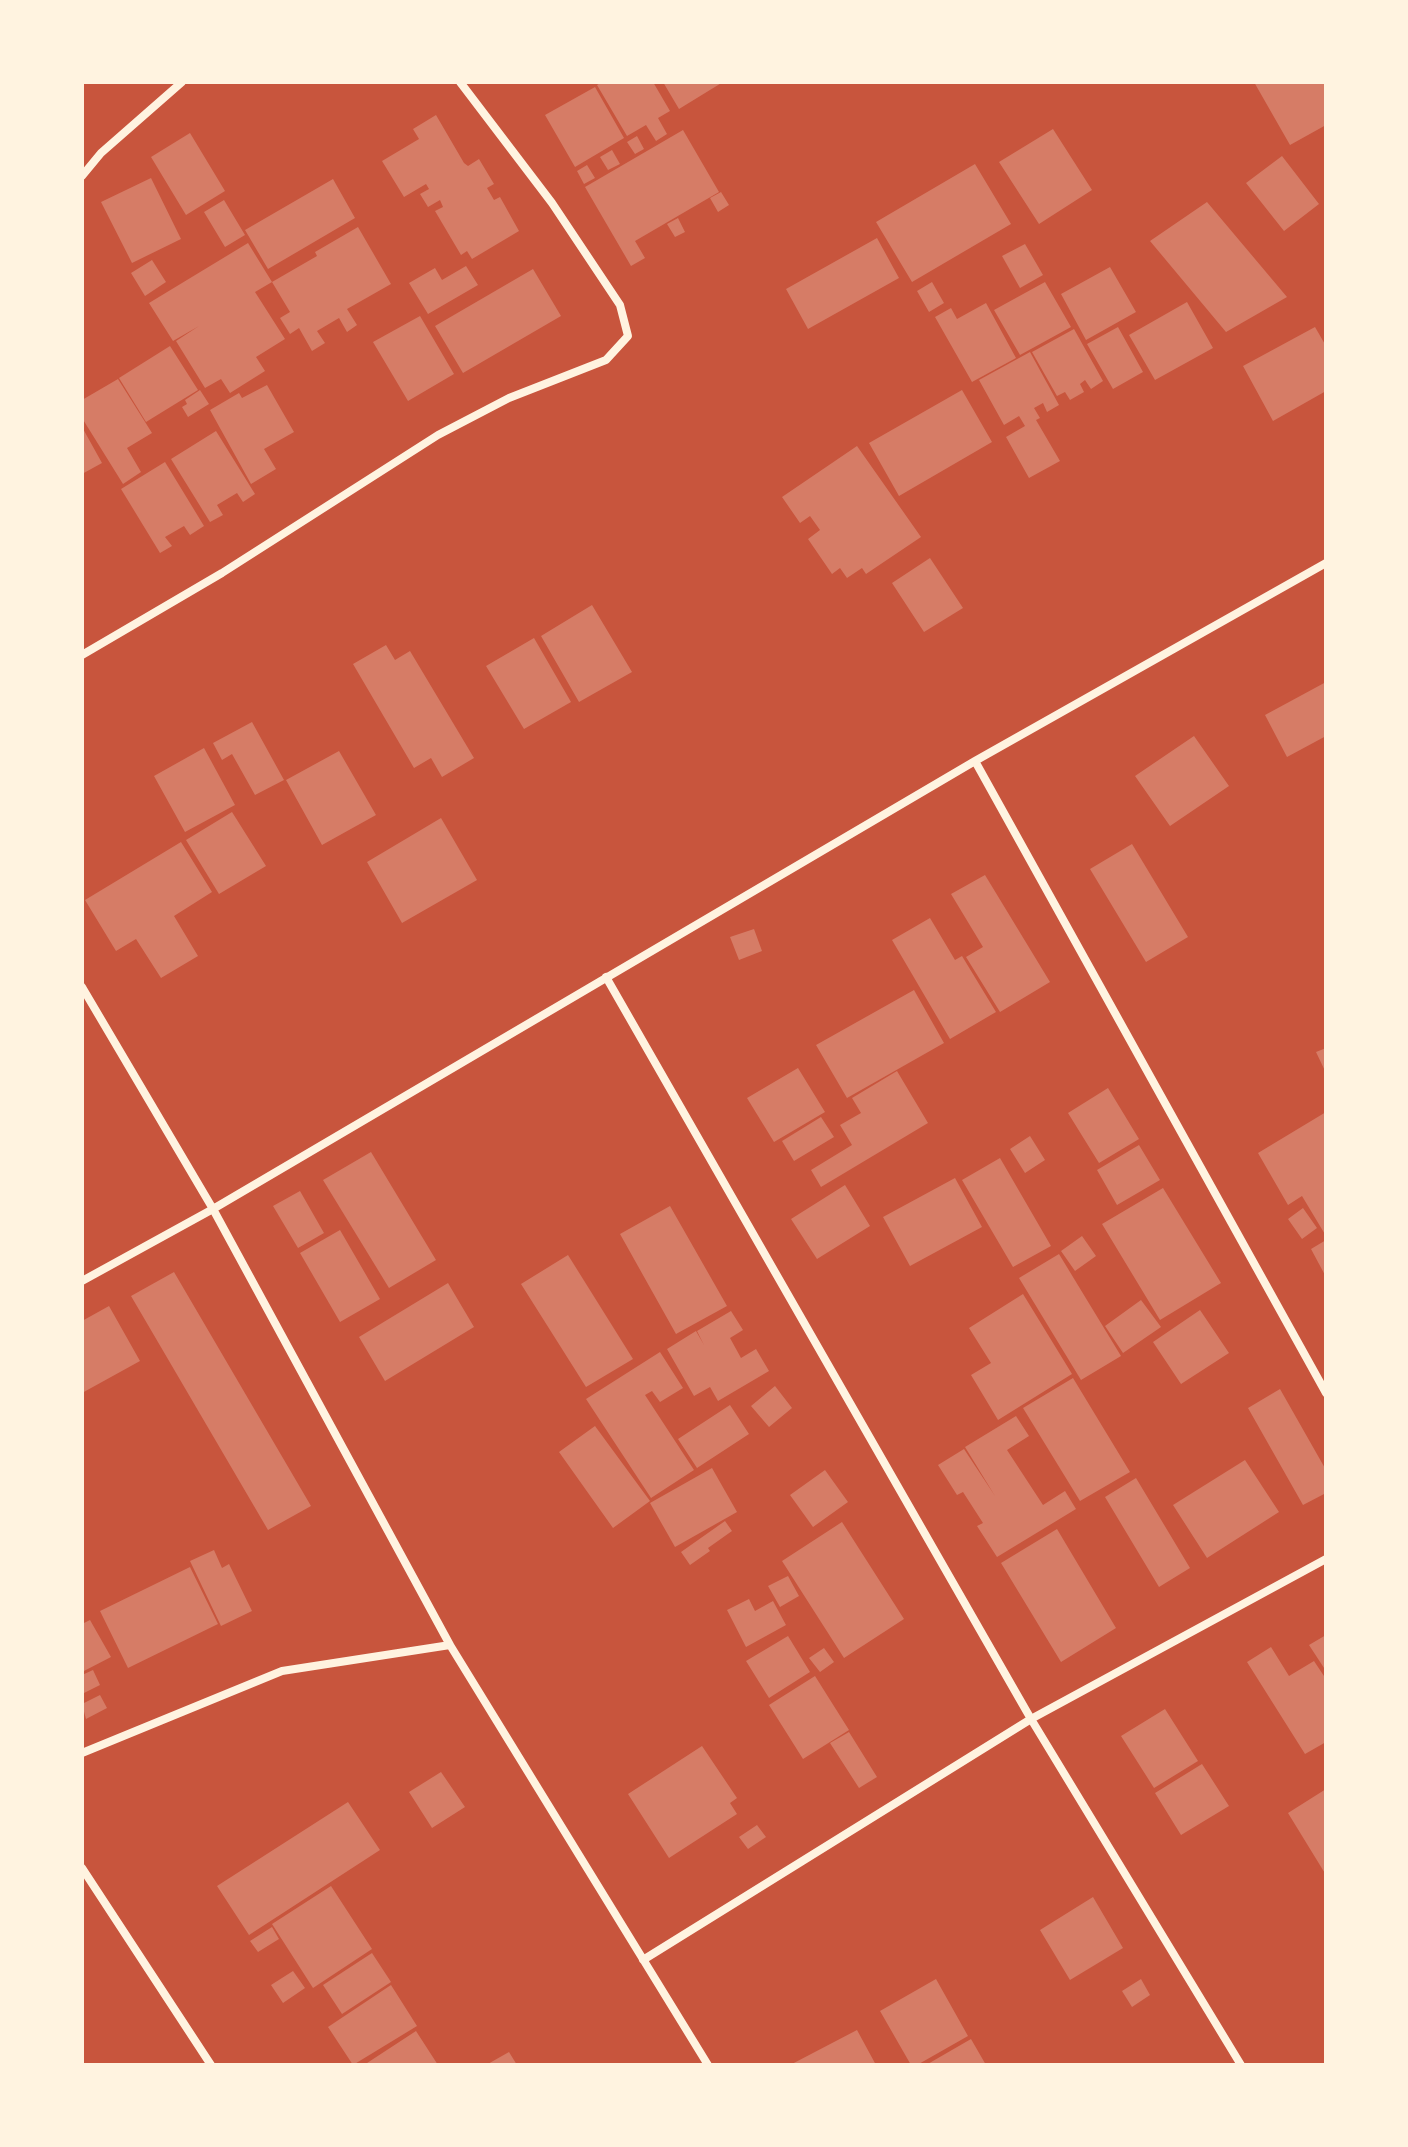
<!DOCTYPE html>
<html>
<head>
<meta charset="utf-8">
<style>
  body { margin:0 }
  #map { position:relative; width:1408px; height:2147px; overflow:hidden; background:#c8553d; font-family:"Varela Round",sans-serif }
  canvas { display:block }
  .frame { position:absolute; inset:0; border:84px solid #fff3e0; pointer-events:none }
</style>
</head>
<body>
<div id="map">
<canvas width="1408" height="2147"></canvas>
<div class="frame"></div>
</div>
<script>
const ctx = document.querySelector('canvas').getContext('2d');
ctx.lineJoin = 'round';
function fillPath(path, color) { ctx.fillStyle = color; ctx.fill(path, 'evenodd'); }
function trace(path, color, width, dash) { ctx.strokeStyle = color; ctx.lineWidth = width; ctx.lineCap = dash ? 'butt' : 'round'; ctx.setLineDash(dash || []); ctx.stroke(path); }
const building = new Path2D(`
  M602 82H653L670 111 658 118 667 134 656 141 646 125 627 136 597 85Z
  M663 82H723L679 109Z
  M1254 82H1326V125L1290 145Z
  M595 87 624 138 575 167 545 115Z
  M436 115 464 163 468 166 479 159 494 184 487 188 494 200 500 197 519 231 472 259 467 251 461 255 435 211 443 207 440 200 428 207 420 194 429 189 426 184 404 197 382 161 419 139 413 129Z
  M1053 129 1092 190 1039 224 999 162Z
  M683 130 719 192 635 241 645 258 631 266 585 187Z
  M190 133 225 191 186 215 151 157Z
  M637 136 644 149 635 154 627 142Z
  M612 150 620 164 608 170 600 157Z
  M1282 156 1319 204 1284 231 1246 183Z
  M975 164 1011 224 912 282 876 222Z
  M587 165 595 178 584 184 577 171Z
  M151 178 181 239 132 263 101 202Z
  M333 179 355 218 268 269 245 230Z
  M721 192 729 205 718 212 710 198Z
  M224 200 245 235 225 247 204 212Z
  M1207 202 1287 297 1226 332 1150 241Z
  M678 218 685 232 675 237 667 224Z
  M358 227 391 284 347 309 357 325 347 332 339 318 317 331 325 343 312 351 299 328 290 334 280 318 290 312 272 282 255 292 285 339 256 357 265 371 230 393 221 379 205 388 176 341 199 326 173 341 149 303 248 243 272 282 317 256 315 252Z
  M877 238 899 278 808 329 786 289Z
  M1025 244 1043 275 1020 288 1002 256Z
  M152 260 166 282 145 296 131 273Z
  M466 266 478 285 428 314 409 283 435 268 442 280Z
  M1110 267 1136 312 1086 340 1061 294Z
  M533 269 561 316 463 373 435 326Z
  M932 282 944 303 929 312 917 291Z
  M1045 282 1071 327 1020 355 994 310Z
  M1187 302 1213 348 1155 380 1129 335Z
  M986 303 1016 358 972 382 935 317 951 308 957 319Z
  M420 316 454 374 408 401 373 342Z
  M1118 327 1143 372 1113 389 1087 344Z
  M1315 327 1326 346V391L1273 421 1243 366Z
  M1074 329 1103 381 1091 389 1085 380 1080 384 1084 392 1070 400 1065 392 1057 396 1032 352Z
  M170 346 198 390 146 422 119 378Z
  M1030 352 1059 405 1047 412 1043 403 1034 408 1040 418 1036 420 1060 461 1029 478 1006 437 1025 426 1019 416 1004 425 979 380Z
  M118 379 152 433 127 448 141 472 123 484 82 418V400Z
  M267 385 294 432 264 449 276 469 251 484 210 410 239 393 242 398Z
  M200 390 209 404 188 417 182 407 187 404 185 400Z
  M962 390 992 442 899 496 869 443Z
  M82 427 102 463 82 474Z
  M216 431 255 494 243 502 237 493 217 505 223 515 210 522 171 459Z
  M857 446 921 537 866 574 862 568 847 578 840 568 832 574 808 539 820 530 810 516 800 523 782 497Z
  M165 462 204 526 190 535 184 526 165 537 172 546 160 553 121 489Z
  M930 558 963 608 924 632 892 583Z
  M592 605 632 672 579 702 541 636Z
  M534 638 571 702 524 729 486 666Z
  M386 645 395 660 410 651 474 758 442 777 431 758 414 768 353 664Z
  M1326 682V736L1287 757 1265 715Z
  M252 722 284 780 255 795 232 754 222 760 213 743Z
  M1194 736 1229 786 1170 826 1135 776Z
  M204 748 235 805 185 832 154 776Z
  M339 751 376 815 322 845 286 780Z
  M232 812 266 866 219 894 186 840Z
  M441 818 477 880 402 923 367 862Z
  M181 842 212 892 174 916 198 956 161 978 136 939 116 951 85 900Z
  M1132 844 1188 937 1146 962 1090 869Z
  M985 875 1050 982 1000 1012 966 957 983 947 951 894Z
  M930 918 955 960 962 956 996 1012 950 1039 892 940Z
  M754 929 762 951 739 960 730 937Z
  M914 990 944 1043 847 1098 816 1045Z
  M1326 1048V1073L1316 1052Z
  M798 1068 825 1112 774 1142 747 1098Z
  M897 1071 928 1123 821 1187 811 1170 852 1145 840 1125 861 1113 852 1098Z
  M1108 1088 1139 1139 1099 1163 1068 1113Z
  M1326 1112V1236L1302 1196 1288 1205 1258 1153Z
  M821 1117 834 1137 794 1161 782 1141Z
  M1030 1136 1045 1160 1025 1173 1010 1149Z
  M1139 1145 1160 1180 1117 1205 1097 1170Z
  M371 1152 436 1260 389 1288 323 1180Z
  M1000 1158 1051 1246 1013 1267 962 1180Z
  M955 1178 982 1227 910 1266 883 1217Z
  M845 1185 870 1226 817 1259 791 1219Z
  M1163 1188 1221 1283 1160 1320 1102 1224Z
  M300 1191 324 1233 298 1248 273 1206Z
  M670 1206 727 1306 676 1334 620 1234Z
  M1303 1208 1317 1228 1302 1239 1288 1219Z
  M340 1230 380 1299 340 1322 300 1253Z
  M1082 1236 1096 1256 1075 1271 1061 1251Z
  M1326 1240V1277L1311 1249Z
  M1059 1254 1121 1356 1081 1380 1019 1278Z
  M568 1255 633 1359 586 1387 521 1284Z
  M174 1272 311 1506 268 1530 131 1296Z
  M448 1283 474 1327 385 1381 359 1337Z
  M1023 1294 1072 1374 998 1420 971 1375 991 1363 969 1328Z
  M1141 1300 1161 1327 1123 1353 1105 1326Z
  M109 1306 140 1361 82 1393V1321Z
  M1200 1310 1229 1353 1181 1384 1153 1342Z
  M731 1311 743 1330 730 1338 741 1358 756 1349 769 1371 718 1401 710 1387 694 1396 667 1349 696 1331 704 1345 697 1331Z
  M660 1352 683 1388 660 1402 652 1391 645 1395 694 1470 651 1498 586 1399Z
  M1073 1378 1130 1472 1080 1501 1023 1408Z
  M775 1386 792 1408 769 1427 751 1406Z
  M1280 1389 1326 1470V1493L1303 1505 1248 1408Z
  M730 1405 749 1434 697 1468 678 1439Z
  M1016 1416 1029 1436 1007 1450 1043 1505 1065 1491 1076 1509 997 1557 977 1526 983 1523 963 1492 957 1495 938 1465 964 1449 995 1496 965 1447Z
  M595 1426 650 1501 613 1528 559 1452Z
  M1245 1460 1279 1512 1207 1558 1173 1505Z
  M712 1468 737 1512 675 1547 650 1503Z
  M825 1470 848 1502 813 1527 790 1495Z
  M1136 1478 1190 1568 1159 1587 1105 1497Z
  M725 1521 732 1531 708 1548 710 1551 690 1565 681 1552Z
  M842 1522 904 1619 844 1658 782 1561Z
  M1057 1529 1116 1628 1061 1662 1001 1563Z
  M214 1550 222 1568 229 1564 252 1611 221 1626 190 1561Z
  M190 1567 218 1624 128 1668 100 1611Z
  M788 1576 799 1596 780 1607 768 1586Z
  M749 1599 755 1611 773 1601 786 1625 746 1647 727 1610Z
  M90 1620 111 1657 82 1672V1624Z
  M1326 1635V1671L1309 1645Z
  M788 1636 810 1672 769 1698 746 1661Z
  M1271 1647 1289 1676 1314 1661 1326 1679V1742L1305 1754 1247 1662Z
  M824 1648 834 1662 820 1672 809 1658Z
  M93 1670 100 1685 82 1694V1675Z
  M815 1676 849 1730 803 1759 769 1705Z
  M100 1695 107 1708 86 1719 82 1704Z
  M1165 1709 1198 1761 1154 1788 1121 1736Z
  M849 1732 877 1777 859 1788 830 1743Z
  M702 1746 737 1798 730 1803 737 1814 669 1858 628 1794Z
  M1202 1764 1229 1806 1181 1835 1155 1793Z
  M441 1772 465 1807 432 1828 409 1792Z
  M1326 1789V1875L1288 1813Z
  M348 1802 380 1850 249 1935 217 1886Z
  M757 1825 766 1837 748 1849 739 1837Z
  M331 1886 372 1949 313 1988 272 1924Z
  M1093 1897 1123 1948 1070 1980 1040 1930Z
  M272 1927 279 1939 258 1952 250 1941Z
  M372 1953 391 1982 342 2014 323 1985Z
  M293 1971 305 1988 283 2003 271 1985Z
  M936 1979 968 2036 917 2065H911L880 2011Z
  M1141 1979 1150 1995 1132 2007 1122 1991Z
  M391 1985 417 2026 353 2065 328 2027Z
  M857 2030 876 2065H790Z
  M416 2031 438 2065H364Z
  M971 2039 986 2065H926Z
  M509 2052 517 2065H486Z`);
const minor = new Path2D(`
  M82 176 101 153 182 82
  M82 655 222 573 438 435 509 398 606 360 628 336 620 305 552 203 460 82
  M975 761 1326 1393
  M606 977 1031 1719 1241 2065
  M82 987 213 1209 450 1645
  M82 1281 213 1209 975 761 1326 563
  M82 1753 282 1671 450 1645 708 2065
  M82 1868 211 2065
  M643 1960 1031 1719 1326 1559`);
fillPath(building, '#d67c66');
trace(minor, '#fff3e0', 8);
</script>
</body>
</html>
